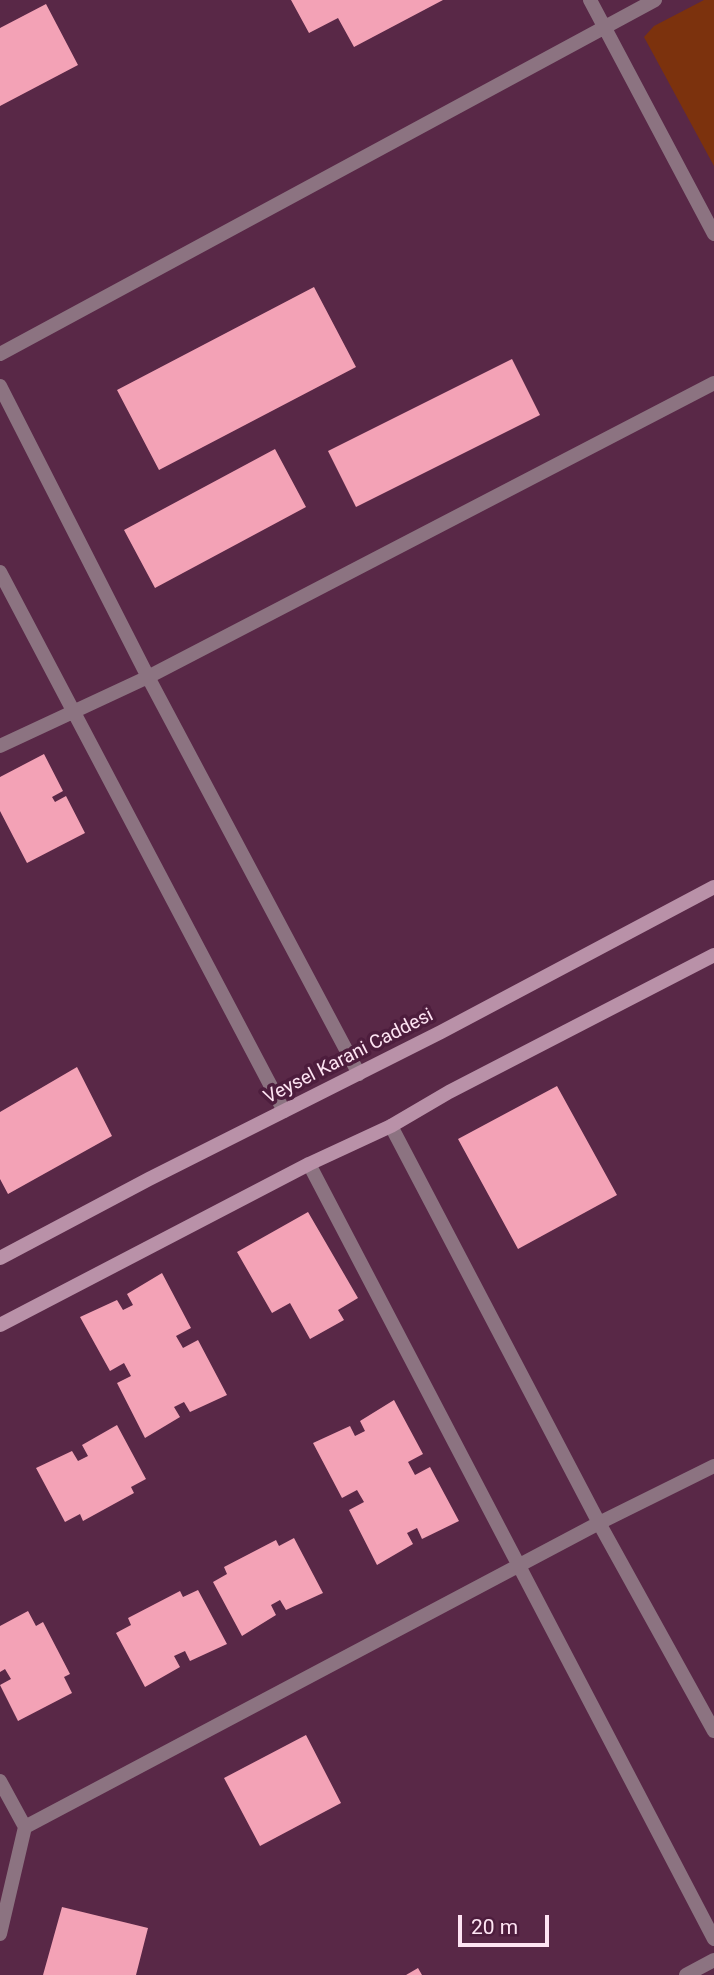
<!DOCTYPE html>
<html>
<head>
<meta charset="utf-8">
<style>
  body { margin:0 }
  #map { position:relative; width:714px; height:1975px; overflow:hidden; background:#592847; font-family:Roboto,sans-serif }
  canvas { display:block }
  .scale { position:absolute; left:458px; top:1915px; width:91px; height:32px; box-sizing:border-box; border:4px solid #fee4f3; border-top:0; padding-left:9px; font-size:21px; line-height:24px; white-space:nowrap; color:#fee4f3; -webkit-text-stroke:5px #4d1d3d; paint-order:stroke }
</style>
</head>
<body>
<div id="map">
<canvas width="714" height="1975"></canvas>
<div class="scale">20 m</div>
</div>
<script>
const ctx = document.querySelector('canvas').getContext('2d');
ctx.lineJoin = 'round';
function fillPath(path, color) { ctx.fillStyle = color; ctx.fill(path, 'evenodd'); }
function trace(path, color, width, dash) { ctx.strokeStyle = color; ctx.lineWidth = width; ctx.lineCap = dash ? 'butt' : 'round'; ctx.setLineDash(dash || []); ctx.stroke(path); }
function drawText(font, color, halo, rows, align = 'center') {
  ctx.font = font + ' Roboto,sans-serif'; ctx.lineWidth = 7; ctx.setLineDash([]); ctx.textBaseline = 'middle'; ctx.strokeStyle = halo; ctx.fillStyle = color; for (const [text, x, y, turn = 0] of rows) {
    ctx.save(); ctx.translate(x, y); ctx.rotate((+turn || 0) * Math.PI / 180); ctx.textAlign = isNaN(turn) ? turn : align; if (halo) ctx.strokeText(text, 0, 0); ctx.fillText(text, 0, 0); ctx.restore();
  }
}
const green = new Path2D(`
  M704 0H714V166L644 37 654 26Z`);
const building = new Path2D(`
  M291 0H443L354 47 338 18 309 33Z
  M46 4 78 65 0 106V28Z
  M314 287 356 367 159 470 117 390Z
  M512 359 540 415 356 507 328 451Z
  M275 449 306 507 155 588 124 530Z
  M44 754 63 791 52 797 55 802 66 796 85 833 27 863 0 811V777Z
  M77 1067 112 1136 8 1194 0 1179V1112Z
  M557 1086 617 1195 518 1249 458 1139Z
  M308 1212 358 1298 338 1310 344 1320 310 1339 290 1303 272 1313 237 1252Z
  M162 1273 191 1328 176 1336 183 1348 198 1340 227 1395 190 1412 184 1402 174 1407 180 1417 145 1438 117 1383 131 1376 124 1363 110 1371 80 1317 117 1300 123 1310 133 1305 127 1294Z
  M394 1400 423 1454 408 1462 415 1475 430 1467 459 1521 422 1539 417 1528 407 1533 413 1544 377 1565 349 1510 364 1502 357 1490 342 1498 313 1443 350 1426 355 1436 365 1431 360 1421Z
  M117 1425 146 1479 131 1487 134 1493 83 1521 80 1514 65 1522 36 1468 72 1451 78 1461 88 1456 82 1445Z
  M294 1538 323 1593 286 1610 280 1600 271 1605 276 1615 242 1636 213 1582 227 1574 224 1567 276 1540 279 1546Z
  M198 1590 227 1644 190 1661 185 1651 174 1656 180 1667 145 1687 116 1633 131 1625 128 1618 180 1591 183 1597Z
  M28 1611 36 1626 43 1622 70 1674 64 1677 72 1693 18 1721 0 1685 11 1679 5 1669 0 1672V1626Z
  M306 1735 341 1803 260 1846 224 1778Z
  M62 1907 148 1928 136 1975H43Z
  M418 1968 422 1975H406Z`);
const minor = new Path2D(`
  M590 0 714 234
  M0 354 655 0
  M0 386 148 677 359 1074
  M0 572 284 1111
  M0 746 148 677 714 383
  M391 1126 599 1523 714 1731
  M309 1164 714 1939
  M0 1781 25 1827 0 1934
  M25 1827 599 1523 714 1466
  M686 1975 714 1960`);
const secondary = new Path2D(`
  M0 1258 149 1179 441 1032 714 887
  M0 1325 309 1164 391 1126 449 1092 714 955`);
const streetNames = [
  ["Veysel Karani Caddesi",349,1057,-27]
];
fillPath(green, '#7c320d');
fillPath(building, '#f3a2b6');
trace(minor, '#8c7381', 14);
trace(secondary, '#b991a8', 14);
drawText('19px', '#fee4f3', '#4d1d3d', streetNames);
</script>
</body>
</html>
